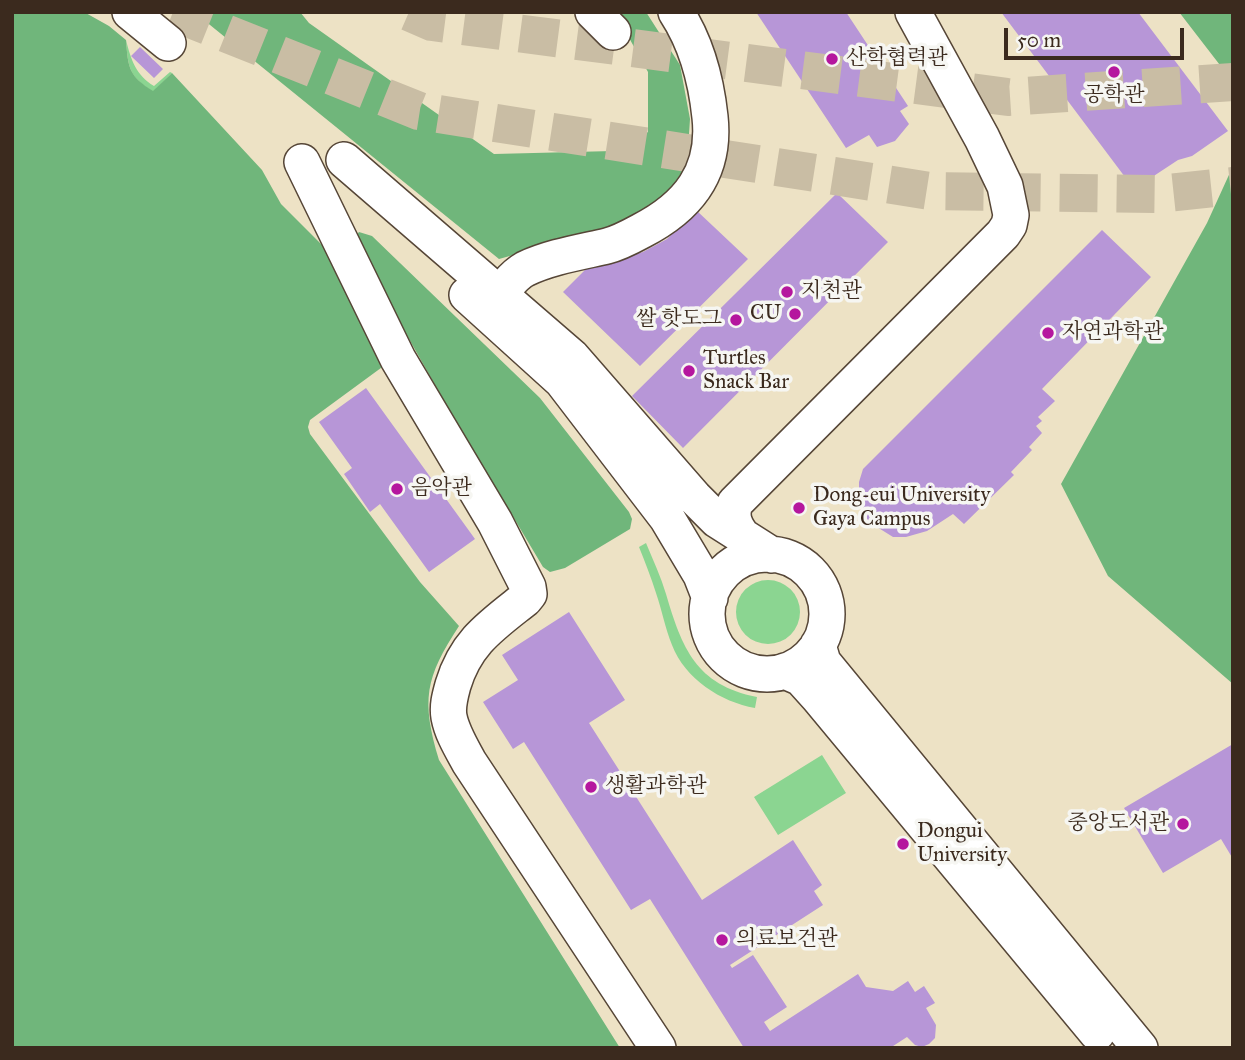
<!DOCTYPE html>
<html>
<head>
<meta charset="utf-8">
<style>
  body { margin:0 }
  #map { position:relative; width:1245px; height:1060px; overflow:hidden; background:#ede2c5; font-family:"IM FELL Great Primer",serif }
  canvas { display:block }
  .frame { position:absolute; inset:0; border:14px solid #3b2a1e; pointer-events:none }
  .scale { position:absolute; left:1004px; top:28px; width:180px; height:32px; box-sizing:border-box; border:4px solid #3b2a1e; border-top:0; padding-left:9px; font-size:21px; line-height:24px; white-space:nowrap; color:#3b2a1e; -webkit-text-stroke:5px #f6f6f2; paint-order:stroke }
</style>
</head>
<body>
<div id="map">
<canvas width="1245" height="1060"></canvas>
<div class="frame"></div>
<div class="scale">50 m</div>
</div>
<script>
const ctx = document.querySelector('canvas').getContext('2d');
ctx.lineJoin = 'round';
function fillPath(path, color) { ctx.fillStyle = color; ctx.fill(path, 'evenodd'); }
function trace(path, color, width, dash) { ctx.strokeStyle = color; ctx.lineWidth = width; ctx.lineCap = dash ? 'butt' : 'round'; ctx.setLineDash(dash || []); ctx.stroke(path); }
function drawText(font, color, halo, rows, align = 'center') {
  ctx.font = font + ' "IM FELL Great Primer","Noto Serif KR",serif'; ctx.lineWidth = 7; ctx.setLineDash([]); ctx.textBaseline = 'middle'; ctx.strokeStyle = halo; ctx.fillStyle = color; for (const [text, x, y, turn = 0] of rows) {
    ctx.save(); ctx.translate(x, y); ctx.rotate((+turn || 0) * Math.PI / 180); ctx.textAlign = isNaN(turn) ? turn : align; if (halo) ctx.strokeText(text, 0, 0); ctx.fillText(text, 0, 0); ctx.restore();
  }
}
const green = new Path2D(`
  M126 40C131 60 136 75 154 86L170 72 172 73 153 92C129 76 128 68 126 40Z
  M646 543C653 560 661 577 666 594 682 648 696 685 757 697L755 708C721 702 685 679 672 645 665 628 662 610 656 593 651 577 645 562 639 547Z
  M736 612a32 32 0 1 1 64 0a32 32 0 1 1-64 0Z
  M822 755 846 793 778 835 754 797Z`);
const forest = new Path2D(`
  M12 12H84L109 26 126 40C128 68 129 76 153 91L172 73 262 170 281 204 328 251 385 365 310 420 308 427 310 434 420 582 459 626C425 678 421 700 439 760L620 1048H12Z
  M194 12H300L309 23 494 154 613 151 648 132V72L623 27 606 12H646L680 65 690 119 687 165 663 200 610 228 499 259Z
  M1179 12H1233V82Z
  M1233 166V684L1108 576 1061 484 1207 223Z
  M359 232 372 236 540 398 629 512 632 519 630 529 565 568 550 572 543 567 443 399 354 242 355 237Z`);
const building = new Path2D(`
  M756 12H846L908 106 900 111 909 124 895 141 877 147 869 135 846 148Z
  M1001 12H1138L1228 131 1192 156 1178 160 1134 189Z
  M140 47 163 69 154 78 131 56Z
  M837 193 888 242 683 448 632 396Z
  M696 210 748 259 640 366 563 292 587 268 643 252 667 239Z
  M1102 230 1151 277 1042 389 1055 401 1038 417 1042 421 1036 426 1042 433 1029 447 1032 450 1011 472 1014 475 964 524 953 514 927 531 906 537H893L869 522 863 512 859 496V482L863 469Z
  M366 388 475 539 429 572 380 504 370 512 344 474 352 468 319 422Z
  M569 612 625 700 589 723 702 900 793 840 822 885 814 891 823 905 730 965 732 968 753 955 787 1007 764 1022 770 1031 858 974 866 987 893 991 908 981 915 992 924 986 935 1003 926 1008 936 1025 935 1038 929 1044 922 1047 915 1045 907 1037 890 1048H744L650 899 631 910 524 742 513 749 483 702 518 680 502 655Z
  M1233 744V859L1221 839 1163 873 1124 808Z`);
const highwayTunnel = new Path2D(`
  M173 12 419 111 930 191 1158 194 1233 186
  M409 12 432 22 1008 97 1233 82`);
const minor = new Path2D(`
  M130 12 168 43
  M593 12 613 32
  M344 160 572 357 694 497 717 520 772 555
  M302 162 398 359 495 522 528 587 529 594 525 599C491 626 466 642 453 685 450 696 447 706 449 717 452 733 462 749 469 762L658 1048
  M467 295 562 381 667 518 701 575 710 598
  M487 313C498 298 509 278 525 269 550 257 581 252 607 246 619 243 630 237 641 231 688 207 716 172 710 117 706 79 697 44 676 12
  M744 538C735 527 730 517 735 503L1003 234 1009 225 1011 215 1005 186 982 138 913 12
  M707 614a60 60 0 1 1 120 0a60 60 0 1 1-120 0Z
  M818 645 823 662 1140 1048
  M785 671 801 678 819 698 1097 1033`);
const markers = [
  [832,59,7,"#b5179e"],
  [1114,72,7,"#b5179e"],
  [787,292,7,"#b5179e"],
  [795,314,7,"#b5179e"],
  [736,320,7,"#b5179e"],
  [1048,333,7,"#b5179e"],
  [689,371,7,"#b5179e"],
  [397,489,7,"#b5179e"],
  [799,508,7,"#b5179e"],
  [591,787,7,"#b5179e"],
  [1183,824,7,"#b5179e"],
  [903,844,7,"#b5179e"],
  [722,940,7,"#b5179e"]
];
const poiNames = [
  ["산학협력관",846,59],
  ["공학관",1114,96,"center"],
  ["지천관",801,292],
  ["CU",781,314,"right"],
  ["쌀 핫도그",722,320,"right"],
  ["자연과학관",1062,333],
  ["Turtles",703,359],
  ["Snack Bar",703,383],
  ["음악관",411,489],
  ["Dong-eui University",813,496],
  ["Gaya Campus",813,520],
  ["생활과학관",605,787],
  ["중앙도서관",1169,824,"right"],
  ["Dongui",917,832],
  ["University",917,856],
  ["의료보건관",736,940]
];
fillPath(green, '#8bd591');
fillPath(forest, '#70b67b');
fillPath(building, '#b796d7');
trace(highwayTunnel, '#c9bda4', 38, [38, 19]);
trace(minor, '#564637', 38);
trace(minor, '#fff', 35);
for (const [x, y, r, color] of markers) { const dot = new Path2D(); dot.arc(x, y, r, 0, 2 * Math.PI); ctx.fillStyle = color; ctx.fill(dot); trace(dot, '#f6f6f2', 2.5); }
drawText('21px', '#3b2a1e', '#f6f6f2', poiNames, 'left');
</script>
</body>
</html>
